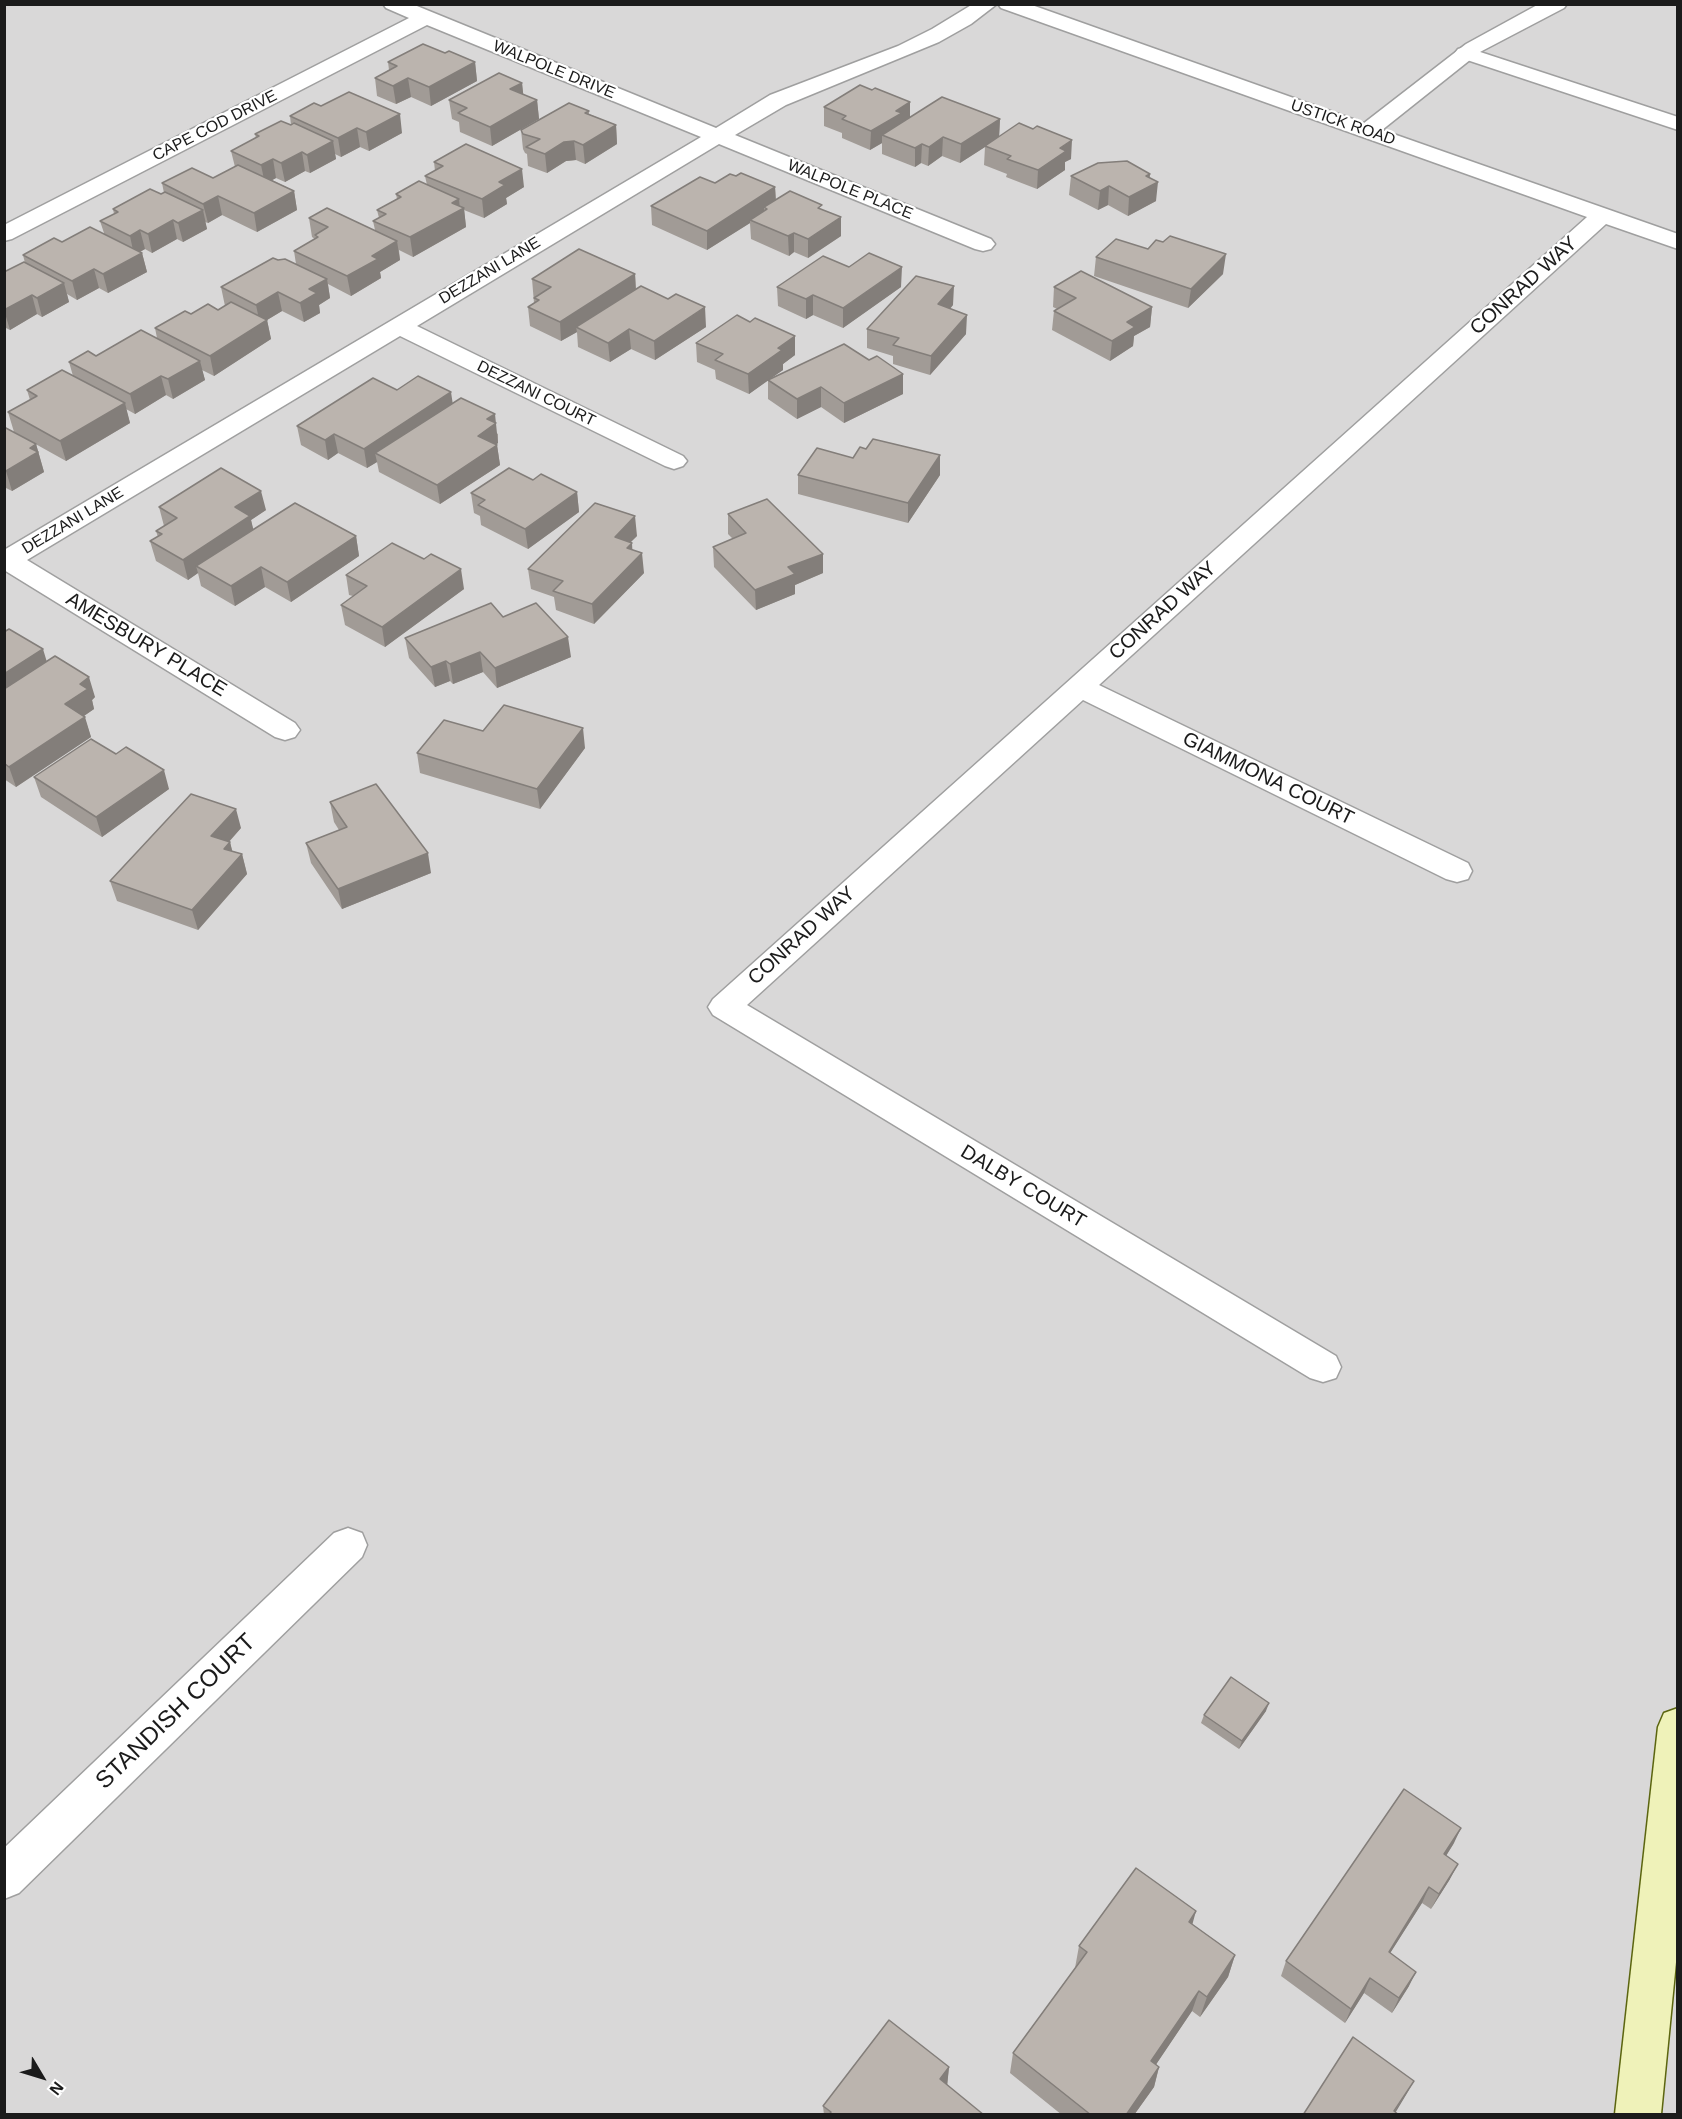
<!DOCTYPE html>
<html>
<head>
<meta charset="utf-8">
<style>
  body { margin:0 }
  #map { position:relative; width:1682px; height:2119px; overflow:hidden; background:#ebe8e1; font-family:Helvetica,sans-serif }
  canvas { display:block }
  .frame { position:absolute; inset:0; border:6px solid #1b1b1b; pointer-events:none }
  .north { position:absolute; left:12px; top:2047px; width:60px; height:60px; -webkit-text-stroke:4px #fff; paint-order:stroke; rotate:128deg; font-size:16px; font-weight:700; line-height:24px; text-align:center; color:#1b1b1b }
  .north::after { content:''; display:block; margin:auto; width:21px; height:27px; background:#1b1b1b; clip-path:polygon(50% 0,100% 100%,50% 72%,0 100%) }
</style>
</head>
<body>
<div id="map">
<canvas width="1682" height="2119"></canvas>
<div class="frame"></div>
<div class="north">N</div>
</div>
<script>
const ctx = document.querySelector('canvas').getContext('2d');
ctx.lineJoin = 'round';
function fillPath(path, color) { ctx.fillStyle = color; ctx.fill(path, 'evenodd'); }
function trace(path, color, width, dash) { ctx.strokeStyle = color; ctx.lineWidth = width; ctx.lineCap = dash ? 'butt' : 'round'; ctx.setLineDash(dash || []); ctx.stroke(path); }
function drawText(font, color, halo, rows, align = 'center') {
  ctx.font = font + ' Helvetica,sans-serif'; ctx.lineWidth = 4.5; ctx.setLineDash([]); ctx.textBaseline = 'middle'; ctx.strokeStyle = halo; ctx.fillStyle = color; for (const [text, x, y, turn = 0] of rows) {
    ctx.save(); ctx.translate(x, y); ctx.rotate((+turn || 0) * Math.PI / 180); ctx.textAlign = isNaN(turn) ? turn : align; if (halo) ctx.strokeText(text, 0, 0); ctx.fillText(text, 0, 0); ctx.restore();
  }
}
const residential = new Path2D(`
  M5 5H1677V2114H5Z`);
const service = new Path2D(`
  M1465 47 1678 117V130L1458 57 1455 53 1458 49Z`);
const minor = new Path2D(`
  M383 4H412L716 128 770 95 898 46 932 29 973 4H997L971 24 939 42 786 105 735 135 991 239 995 244 991 249 983 251 975 249 719 144 417 326 683 456 687 461 683 466 674 469 665 466 400 336 27 560 295 723 300 730 295 737 285 740 275 737 4 570V550L701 137 427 25 12 239 4 241V225L409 18 386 8Z
  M998 4H1029L1364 123 1466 44 1539 4H1567L1564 8 1480 52 1382 130 1678 234V249L1606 224 1099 685 1468 863 1472 871 1468 879 1457 882 1446 879 1083 700 747 1005 1336 1356 1341 1367 1336 1378 1323 1382 1310 1378 713 1015 708 1007 713 999 1587 217 1001 8Z
  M348 1528 362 1533 367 1545 362 1557 19 1893 4 1899V1848L334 1533Z`);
const secondary = new Path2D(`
  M1678 1708V1942L1661 2114H1615L1658 1727 1664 1713Z`);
const wall = new Path2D(`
  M445 53 475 62 477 81 431 106 411 97 396 104 377 96 375 78 389 70 388 62Z
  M522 83 523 95 537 100 539 119 492 146 460 132 459 122 452 119 449 100Z
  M872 90 910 102V118L1000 119 999 137 1071 159 1065 162V170L1037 189 1006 177 1007 174 984 165 985 147 960 163 942 156 928 166 921 163 915 167 882 154V143L870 150 842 138V133L824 126V107Z
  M321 106 402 133 369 151 360 147 341 157 335 154 336 159 310 173 305 171 285 182 276 178 272 180 294 191 297 210 257 232 222 215 208 223 205 222 207 229 183 242 177 239 152 253 145 249 140 252 142 253 147 272 108 293 99 288 77 300 67 294 69 302 42 317 37 314 10 330 4 327V272L25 263 23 255 62 242 104 233 100 221 114 214 113 209 164 193 162 183 213 178 235 167 231 151 256 138 255 134 291 125 290 116Z
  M589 111V114L616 125 617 144 585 164 576 160 566 161 547 173 528 166 527 154 525 153 523 149 521 130Z
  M434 162 524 187 506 198 507 204 484 218 464 210 466 227 413 257 399 250 400 260 380 272 381 278 351 296 328 284 330 298 319 305 320 313 304 322 282 311 267 320 271 339 214 376 202 370 205 380 173 399 166 395 135 414 126 409 130 423 66 461 14 432 8 412 30 400 27 390 73 376 69 362 96 356 157 338 155 328 218 310 225 306 221 287 278 260 296 264 294 251 315 239 312 237 309 218 375 230 373 221 379 218 377 210 397 199 396 194 427 185 425 176 435 171Z
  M736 176 775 187 776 200 822 210 841 236 808 258 794 252 789 256 751 239 750 223 707 250 652 225 651 206Z
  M1071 176 1150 177 1156 201 1128 216 1108 205 1098 210 1069 195Z
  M1096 257 1223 274 1188 308 1094 276Z
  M849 267 901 287 843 328 813 315 806 319 778 306 777 287Z
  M635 274 636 290 706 327 655 360 631 349 610 362 578 347 577 332 561 341 530 326 528 307 534 303 532 279Z
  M1054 287 1152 307 1150 327 1134 336 1133 346 1110 361 1052 330 1054 311 1057 309 1053 307Z
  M953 305 950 309 966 334 930 375 893 364V356L867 348V329Z
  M750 322 795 336V355L783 364V370L769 379 869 360 903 374V394L844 423 821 407 797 419 768 399V380L749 394 716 379 715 370 697 362 696 343Z
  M397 390 453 403 498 434V443L496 445H497L500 465 440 504 379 472 377 462 367 468 338 453 328 460 301 445 297 426Z
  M4 427 36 444 44 472 12 491 4 487Z
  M866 449 940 455V475L908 523 798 494V475L853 458Z
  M533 480 577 492 579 512 528 549 481 525 480 516 474 513 471 493Z
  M159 507 266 510 251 520 253 530 356 536 359 556 291 602 265 587 235 606 201 586 198 573 188 580 156 561 150 541 158 537 156 531 164 526Z
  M728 514 823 554V573L795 585V594L756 610 714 567 713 547 733 539 728 534Z
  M637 536 630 542 632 550 644 573 594 624 556 610 554 597 531 589 528 569Z
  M346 575 464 589 385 647 345 625 341 605 353 596 349 595Z
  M503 617 571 657 497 688 483 672 453 684 450 681 435 687 409 658 405 638Z
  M4 632 95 697 92 700 94 709 84 716 91 737 16 787 4 779Z
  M483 731 585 748 540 809 420 773 417 753Z
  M116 754 169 789 102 837 41 797 34 777Z
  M330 802 431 873 342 909 311 863 306 843 339 830 334 822Z
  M241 828 229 842H230L232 851 242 854 247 874 198 930 117 901 110 881Z
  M1266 1711 1239 1749 1201 1723 1204 1715Z
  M1454 1843 1446 1856 1450 1879 1431 1909 1422 1903 1390 1953 1409 1986 1392 2013 1364 1993 1345 2023 1281 1976 1286 1961Z
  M1192 1925 1235 1955 1228 1977 1200 2017 1192 2011 1156 2064 1159 2067 1154 2087 1134 2115H1062L1010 2073 1013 2053 1075 1968 1079 1946Z
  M949 2067 947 2085 984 2115H824L823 2106Z`);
const shadedWall = new Path2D(`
  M475 62 477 81 431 106 429 87Z
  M408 78 411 97 396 104 393 86Z
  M522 83 524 101 510 89Z
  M537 100 539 119 492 146 490 127Z
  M910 102V120L882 135V143L870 150 871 131 896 111Z
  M400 114 402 133 369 151 366 132Z
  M1000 119 999 138 960 163 961 144Z
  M616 125 617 144 585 164 583 145Z
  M357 128 360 147 341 157 338 138Z
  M943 137 942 156 928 166 929 147Z
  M1072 140 1071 159 1065 162V170L1037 189 1038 170 1060 148Z
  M333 141 336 159 310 173 307 155Z
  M574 141 576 160 566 161 547 173 545 154 564 142Z
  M922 144 921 163 915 167V148Z
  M302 152 305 171 285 182 281 163Z
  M273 159 276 178 265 184 261 165Z
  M522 169 524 187 506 198 507 204 484 218 482 199 499 182Z
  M1150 174 1149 187 1158 182 1156 201 1128 216 1129 197 1146 176Z
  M1109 186 1108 205 1098 210 1100 191Z
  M775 187 776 206 767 209 764 207V214L750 220V223L707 250V231Z
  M294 191 297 210 257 232 254 213Z
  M218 196 222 215 208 223 203 204Z
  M459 199 460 210 464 208 466 227 413 257 410 237 452 203Z
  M203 210 207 229 183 242 178 223Z
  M841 217V236L808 258V239Z
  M173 220 177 239 152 253 148 234Z
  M140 230 145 249 134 255 130 236Z
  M794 233V252L789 256 788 236Z
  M397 241 400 260 380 272 381 278 351 296 347 276 372 256Z
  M142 253 147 272 108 293 103 274Z
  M1226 254 1223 274 1188 308 1191 289Z
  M902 267 901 287 843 328V308Z
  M94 269 99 288 77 300 72 281Z
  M635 274 636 294 576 327 577 332 561 341 560 322Z
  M327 279 330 298 319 305 320 313 304 322 300 303 309 289Z
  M64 283 69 302 42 317 37 298Z
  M954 286 953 305 937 323 938 304Z
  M278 292 282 311 267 320 271 339 214 376 210 356 260 324 256 305Z
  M32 295 37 314 10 330 4 310Z
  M813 295V315L806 319V299Z
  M705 307 706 327 655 360 654 341Z
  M1152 307 1150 327 1134 336 1133 346 1110 361 1112 341 1127 322Z
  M967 315 966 334 930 375 931 356Z
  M629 329 631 349 610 362 608 343Z
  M795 336V355L783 364V370L749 394 748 374 778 348Z
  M200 361 205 380 173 399 168 379Z
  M903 374V394L844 423V403Z
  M161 376 166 395 135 414 130 394Z
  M821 387V407L797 419V399Z
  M451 392 454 412 375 453 377 462 367 468 364 449Z
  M125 403 130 423 66 461 60 441Z
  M495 414 498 443 480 455 478 436 487 419Z
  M334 434 338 453 328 460 325 440Z
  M36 444 44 472 12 491 6 471 30 448Z
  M497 445 500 465 440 504 437 485Z
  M940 455V475L908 523V503Z
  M261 491 266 510 251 520 255 536 196 566 198 573 188 580 183 560 235 507Z
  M577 492 579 512 528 549 525 529Z
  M635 516 637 536 616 557 615 537Z
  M356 536 359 556 291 602 287 582Z
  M632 543 633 562 642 553 644 573 594 624 592 604 627 548Z
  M823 554V573L795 585V594L756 610 755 590 788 567Z
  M261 567 265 587 235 606 231 586Z
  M461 569 464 589 385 647 382 627Z
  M568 637 571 657 497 688 495 668Z
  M43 649 49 669 4 698V674Z
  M480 652 483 672 453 684 450 664Z
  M446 661 450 681 435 687 431 667Z
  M89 677 95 697 92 700 94 709 72 724 65 704 80 684Z
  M85 717 91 737 16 787 9 767Z
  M583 728 585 748 540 809 537 789Z
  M164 770 169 789 102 837 96 817Z
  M236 809 241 828 216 856 211 836Z
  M230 842 235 862 242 854 247 874 198 930 192 910 224 849Z
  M428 853 431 873 342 909 338 889Z
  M1269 1703 1266 1711 1239 1749 1242 1741Z
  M1461 1828 1454 1843 1437 1870 1444 1854Z
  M1458 1864 1450 1879 1431 1909 1439 1894Z
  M1429 1887 1422 1903 1382 1966 1389 1952Z
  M1196 1911 1190 1933 1189 1922Z
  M1235 1955 1228 1977 1200 2017 1207 1997Z
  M1416 1972 1409 1986 1392 2013 1399 1998Z
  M1370 1978 1364 1993 1345 2023 1351 2009Z
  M1199 1991 1192 2011 1145 2081 1151 2061Z
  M949 2067 947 2087 940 2079Z
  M1159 2067 1154 2087 1134 2115H1126Z
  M1414 2081 1406 2095 1394 2115H1392Z`);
const building = new Path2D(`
  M423 44 445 53 449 51 475 62 429 87 408 78 393 86 375 78 397 66 388 62Z
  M499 73 522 83 510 89 537 100 490 127 458 113 467 108 449 100Z
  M860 85 872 90 875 88 910 102 896 111 902 113 871 131 842 119 846 116 824 107Z
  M349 92 400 114 366 132 357 128 338 138 290 116 314 103 321 106Z
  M942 97 1000 119 961 144 943 137 929 147 922 144 915 148 882 135Z
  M569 103 589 111 585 113 616 125 583 145 574 141 564 142 545 154 526 147 540 139 523 134 521 130Z
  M281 121 291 125 294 123 333 141 307 155 302 152 281 163 273 159 261 165 231 151 259 136 255 134Z
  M1019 123 1033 129 1037 126 1072 140 1060 148 1066 151 1038 170 1007 159 1011 156 985 146Z
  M466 144 522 169 499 182 505 185 482 199 425 176 443 166 434 162Z
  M1127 161 1150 174 1146 176 1158 182 1129 197 1109 186 1100 191 1071 176 1098 163Z
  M238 165 294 191 254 213 218 196 203 204 162 183 192 168 213 178Z
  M741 173 775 187 707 231 651 206 700 177 715 183 730 174 736 176Z
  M419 181 459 199 452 203 464 208 410 237 373 221 386 214 377 210 401 197 396 194Z
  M150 189 161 194 165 192 203 210 178 223 173 220 148 234 140 230 130 236 100 221 118 212 113 209Z
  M790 191 822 205 818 208 841 217 808 239 794 233 788 236 750 220 767 209 764 207Z
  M327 208 397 241 372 256 378 259 347 276 294 251 318 237 315 235 328 227 309 218Z
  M90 227 142 253 103 274 94 269 72 281 23 255 54 238 62 242Z
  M1170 236 1226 254 1191 289 1096 257 1116 239 1148 249 1156 240 1163 242Z
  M579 249 635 274 560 322 528 307 539 300 534 298 551 287 532 279Z
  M869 253 902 267 843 308 813 295 806 299 777 287 823 256 849 267Z
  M273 258 278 260 285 259 327 279 309 289 317 293 300 303 278 292 256 305 221 287Z
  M24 262 64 283 37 298 32 295 4 310V272Z
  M1081 271 1152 307 1127 322 1135 327 1112 341 1054 311 1076 298 1054 287Z
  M916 276 954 286 938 304 967 315 931 356 893 345 899 338 867 329Z
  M641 286 668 299 676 294 705 307 654 341 629 329 608 343 576 327Z
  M231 302 267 320 210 356 155 328 185 311 191 314 208 304 218 310Z
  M737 315 750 322 755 318 795 336 778 348 782 350 748 374 715 360 723 354 696 343Z
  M141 330 200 361 168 379 161 376 130 394 69 362 88 351 96 356Z
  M844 344 869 360 877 356 903 374 844 403 821 387 797 399 768 380Z
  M62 370 125 403 60 441 8 412 37 396 27 390Z
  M418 376 451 392 364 449 334 434 325 440 297 426 373 378 397 390Z
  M461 398 495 414 487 419 496 423 478 436 497 445 437 485 375 453Z
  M4 427 36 444 30 448 38 452 6 471H4Z
  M873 439 940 455 908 503 798 475 817 448 853 458 860 447 866 449Z
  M221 468 261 491 235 507 250 516 183 560 150 541 162 534 156 531 177 518 159 507Z
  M509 468 533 480 541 474 577 492 525 529 478 505 485 500 471 493Z
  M767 499 823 554 788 567 795 574 755 590 713 547 746 533 728 514Z
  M295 503 356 536 287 582 261 567 231 586 196 566Z
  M595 503 635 516 615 537 632 543 627 548 642 553 592 604 553 591 563 581 528 569Z
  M392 543 424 559 431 554 461 569 382 627 341 605 367 586 346 575Z
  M491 603 503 617 536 603 568 637 495 668 480 652 450 664 446 661 431 667 405 638Z
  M9 629 43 649 4 674V632Z
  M55 656 89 677 80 684 88 689 65 704 85 717 9 767 4 763V689Z
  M504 705 583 728 537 789 417 753 444 720 483 731Z
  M91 739 116 754 126 747 164 770 96 817 34 777Z
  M376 784 428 853 338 889 306 843 347 827 330 802Z
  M191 794 236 809 211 836 230 842 224 849 242 854 192 910 110 881Z
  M1231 1677 1269 1703 1242 1741 1204 1715Z
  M1404 1789 1461 1828 1444 1854 1458 1864 1439 1894 1429 1887 1389 1952 1416 1972 1399 1998 1370 1978 1351 2009 1286 1961Z
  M1136 1868 1196 1911 1189 1922 1235 1955 1207 1997 1199 1991 1151 2061 1159 2067 1126 2115H1091L1013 2053 1087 1952 1079 1946Z
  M889 2020 949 2067 940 2079 984 2115H829L831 2112 823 2106Z
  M1353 2037 1414 2081 1394 2111 1399 2115H1303Z`);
const farStreetnames = [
  ["WALPOLE DRIVE",554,70,22],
  ["USTICK ROAD",1343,123,19],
  ["CAPE COD DRIVE",215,126,-27],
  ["WALPOLE PLACE",850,190,22],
  ["DEZZANI LANE",490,271,-31],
  ["DEZZANI COURT",536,394,26],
  ["DEZZANI LANE",73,521,-31]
];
const streetNames = [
  ["CONRAD WAY",1524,286,-42],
  ["CONRAD WAY",1163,611,-42],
  ["AMESBURY PLACE",146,645,31],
  ["GIAMMONA COURT",1268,779,26],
  ["CONRAD WAY",802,936,-42],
  ["DALBY COURT",1023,1187,31]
];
const nearStreetnames = [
  ["STANDISH COURT",176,1712,-44]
];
fillPath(residential, '#d9d8d8');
trace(service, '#9f9f9f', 3);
trace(minor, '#9f9f9f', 3);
trace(secondary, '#5b650f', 3);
fillPath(service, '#fff');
fillPath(minor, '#fff');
fillPath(secondary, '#eff2b9');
fillPath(wall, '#a19b96');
fillPath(shadedWall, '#837e7a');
fillPath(building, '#bbb4ae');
trace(building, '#837e7a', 1.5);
drawText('16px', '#1b1b1b', '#fff', farStreetnames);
drawText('20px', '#1b1b1b', '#fff', streetNames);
drawText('24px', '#1b1b1b', '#fff', nearStreetnames);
</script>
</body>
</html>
